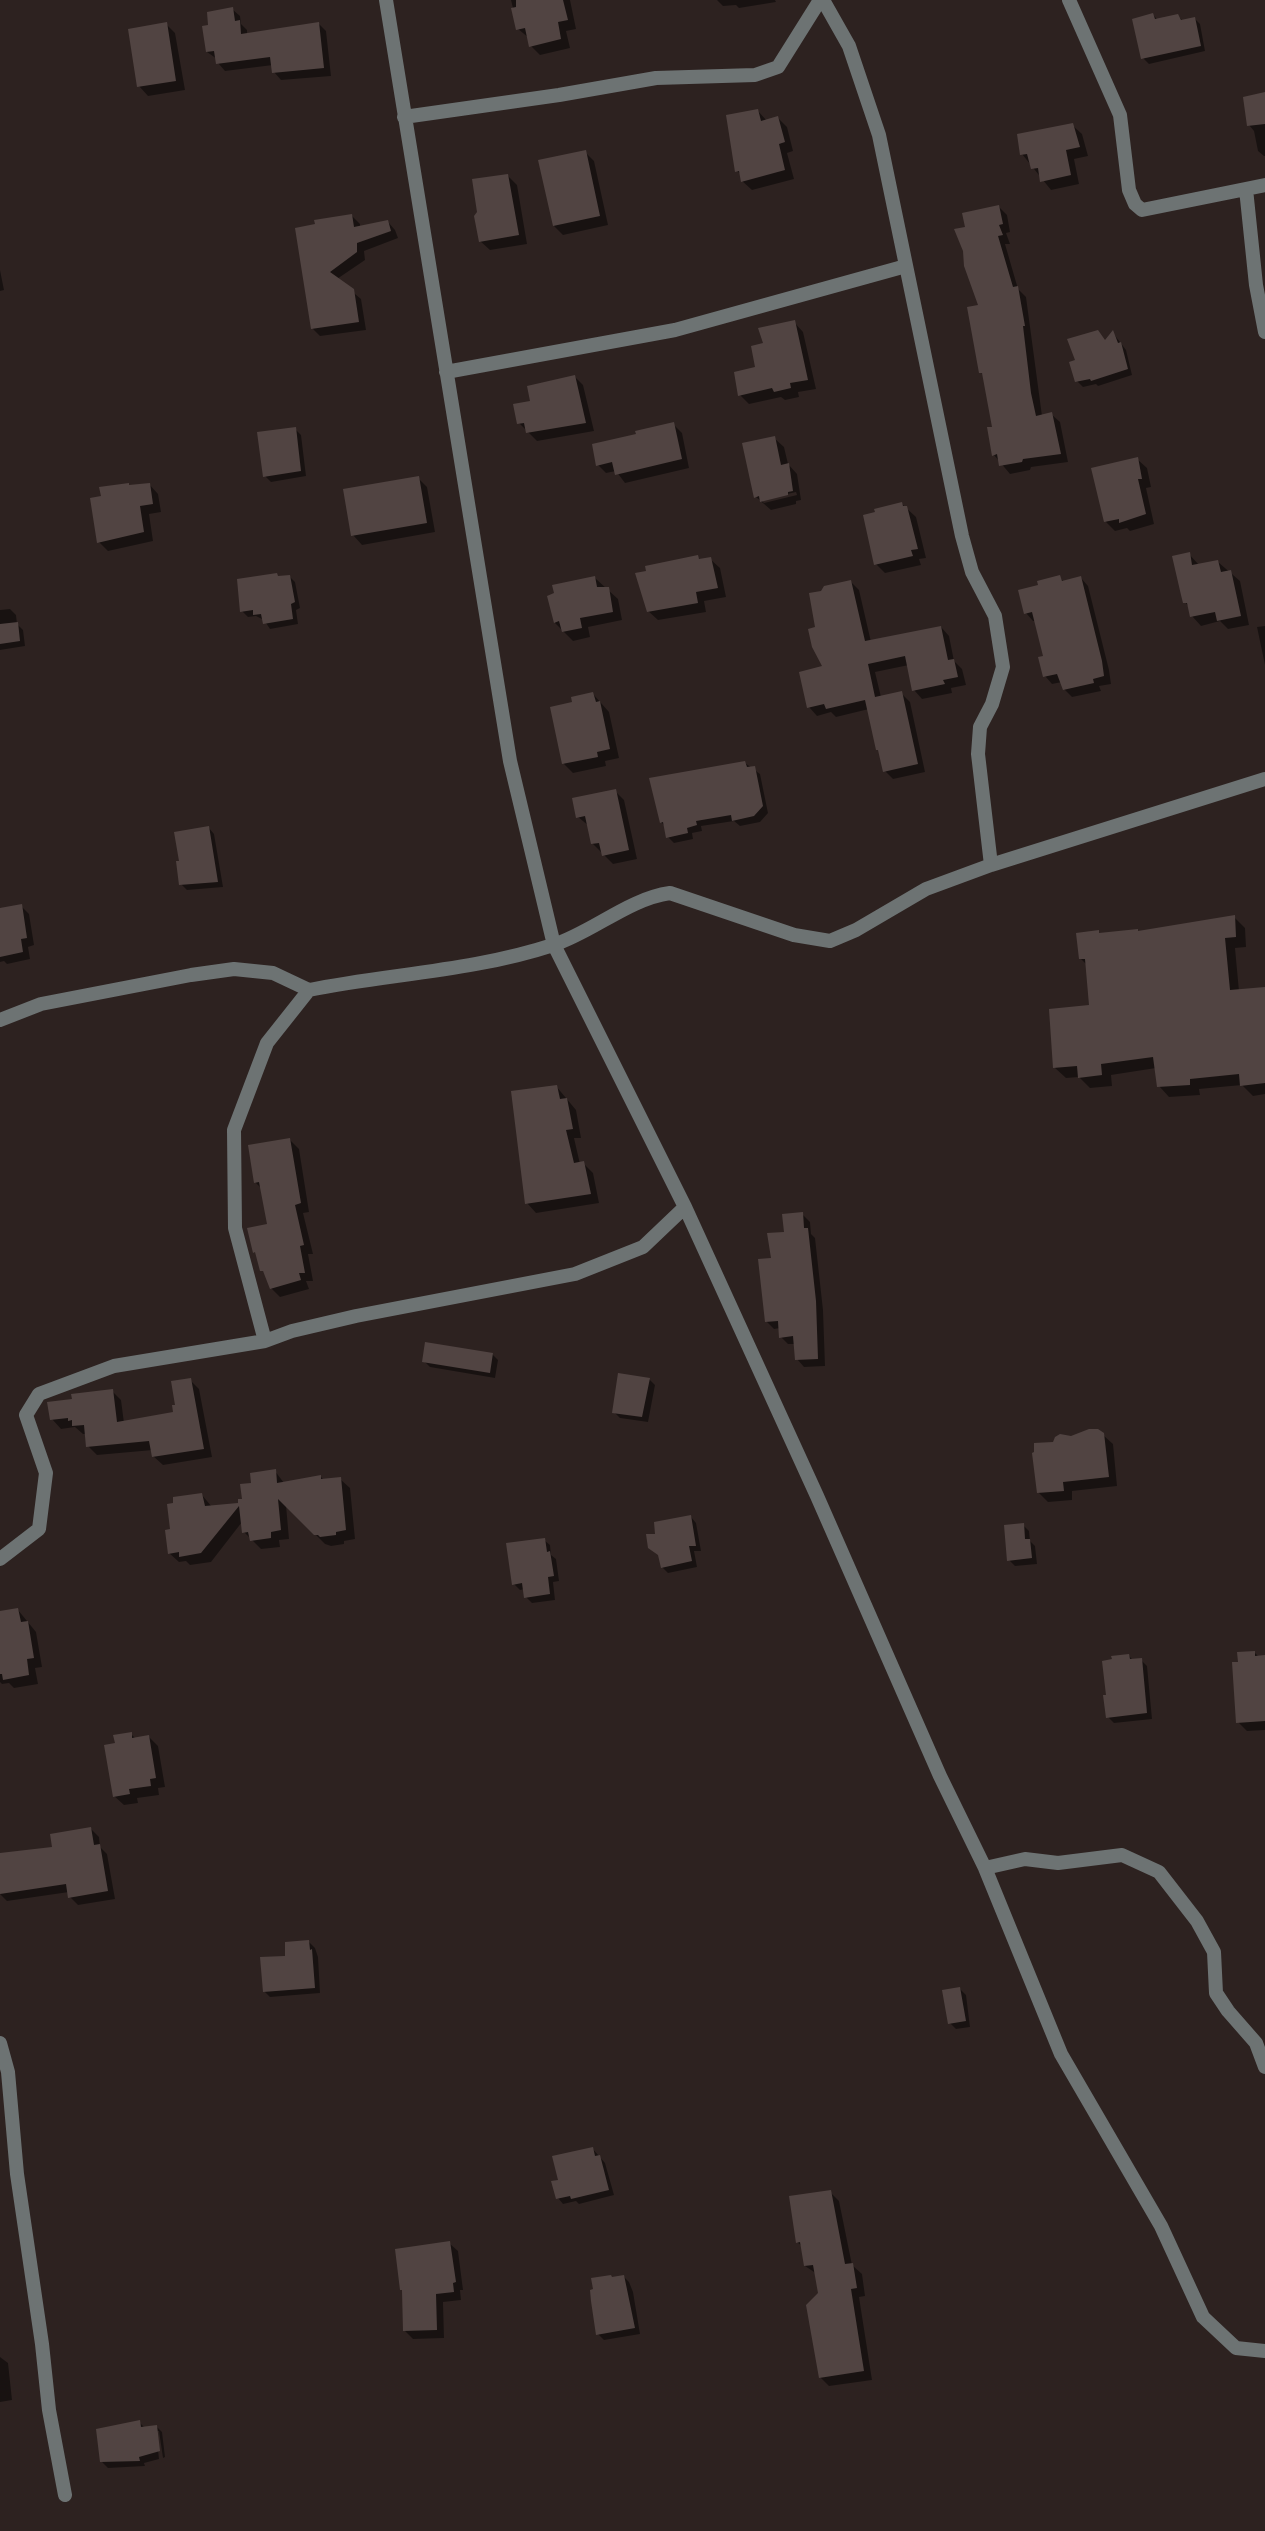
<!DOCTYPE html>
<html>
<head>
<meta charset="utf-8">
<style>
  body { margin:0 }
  canvas { display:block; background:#2d2220 }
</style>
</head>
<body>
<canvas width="1265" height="2531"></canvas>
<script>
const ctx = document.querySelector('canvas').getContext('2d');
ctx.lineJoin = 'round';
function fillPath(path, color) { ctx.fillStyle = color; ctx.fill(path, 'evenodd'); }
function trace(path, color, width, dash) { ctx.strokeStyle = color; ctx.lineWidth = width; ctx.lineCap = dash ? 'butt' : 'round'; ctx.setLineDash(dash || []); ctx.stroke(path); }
const shadow = new Path2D(`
  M511 0H570L576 29 566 31 570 48 540 55 531 46 529 38 518 29Z
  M717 0H775L776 2 739 8 736 5 723 6Z
  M232 9 240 16 241 24 247 30V35L318 23 326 31 331 76 281 80 274 72 273 65 225 71 218 63 217 59 207 52 210 26Z
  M1153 15 1158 20 1178 16 1183 21 1194 18 1200 24 1205 51 1149 64 1143 58Z
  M166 24 175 33 185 90 148 96 139 86Z
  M1265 94V156H1264L1258 151 1254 131 1249 125Z
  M758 111 767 121 778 118 787 127 793 151 787 153 794 179 752 190 742 181V175L737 171Z
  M1072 125 1082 134 1088 156 1074 159 1079 184 1051 190 1022 154Z
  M585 152 594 161 608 225 563 235 554 226Z
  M508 176 517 185 527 244 490 250 480 241 479 213Z
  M999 207 1007 215 1010 232 1006 233 1010 244H1005L1018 289 1026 297 1042 416 1051 414 1060 422 1068 462 1031 467 1030 470 1010 474 994 455V428L984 375 980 372 981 307 967 228Z
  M352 216 360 224V228L388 222 395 230 398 238 364 251 365 260 337 279 361 299 366 330 320 336 313 329 317 226Z
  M0 270 4 290 0 291Z
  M794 322 803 332 816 389 798 392 799 397 785 400 781 397 749 404 740 395 758 368 765 345Z
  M1113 333 1126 350 1132 375 1098 386 1096 384 1083 387 1077 381Z
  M575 377 583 385 594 431 537 441 519 423 532 402Z
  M673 424 682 433 689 468 625 483 616 471 606 473 598 465Z
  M295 429 301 435 306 476 271 482 265 476Z
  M774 438 784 447 788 464 797 474 801 500 796 501V504L771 510 756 497ZM796 492 797 495 764 503 761 500Z
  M1137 459 1147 468 1151 487 1146 488 1154 524 1130 531 1127 528 1115 531 1106 522Z
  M418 478 427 487 435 532 362 545 353 535Z
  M149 484 158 494 161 512 149 514 153 541 108 551 99 542 131 487Z
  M902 504 916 517 926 558 919 559 921 565 885 573 876 564Z
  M1189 554 1199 565 1218 562 1240 581 1249 625 1228 629 1220 621 1201 626 1192 616 1189 607 1185 602Z
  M697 557 701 560 710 559 720 568 726 597 704 601 706 612 658 620 648 611Z
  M289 576 295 582 300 608 296 610 298 624 270 629 264 620 256 616 248 617 242 611 279 578Z
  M1059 577 1064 582 1081 578 1088 586 1109 670 1111 684 1099 686 1101 691 1072 697 1064 689 1062 682 1052 684 1045 676V657L1036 621H1033L1026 613 1040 586Z
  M595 578 618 599 622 620 588 627 590 637 573 641 555 623 549 597Z
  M851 582 859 590 871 642 941 627 949 636 954 661 962 669 966 685 951 688 952 693 922 699 914 690 909 665 875 672 881 697 901 693 910 702 925 772 893 779 885 771 869 709 836 717 831 712 817 716 809 707 825 668 817 628 822 593Z
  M10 609 16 615 17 624 23 630 25 646 0 650V610Z
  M1265 626V665L1257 627Z
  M593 694 609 712 619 758 605 761 606 766 573 773 564 764 575 703Z
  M745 763 760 774 768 813 760 822 740 826 734 821 701 826 702 831 692 833 693 839 674 843 668 837 665 826 661 822Z
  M615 791 624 800 637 859 613 864 593 844 589 826 578 817Z
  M209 828 214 834 223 887 187 890 181 884V862Z
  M21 906 29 914 34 945 28 947 30 959 7 964 4 961 0 962V910Z
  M1234 917 1245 928 1246 947 1235 948 1239 991 1265 989V1094L1253 1096 1242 1085 1199 1089 1200 1095 1169 1097 1159 1086 1156 1068 1111 1075 1112 1086 1090 1088 1079 1077 1066 1078 1055 1068 1091 1007 1088 966 1080 958 1098 932 1101 935 1140 933Z
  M556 1086 576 1110 581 1138H574L580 1164 583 1163 593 1173 599 1203 536 1213 527 1203Z
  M290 1140 299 1149 309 1212 303 1213 313 1254H308L313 1281H306L309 1289 280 1297 271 1288 266 1275 262 1270 269 1225 262 1189 255 1182Z
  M802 1214 810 1222 811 1234 815 1238 823 1310 825 1366 804 1367 797 1359 795 1344H788L781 1337 780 1328 774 1329 766 1321 773 1260 786 1233Z
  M492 1354 498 1360 495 1378 430 1367 424 1361Z
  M649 1379 655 1385 648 1422 620 1418 614 1412Z
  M190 1380 199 1389 212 1457 163 1465 153 1456V1450L97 1455 88 1446 87 1434H83L75 1427 61 1429 52 1419 74 1400 112 1391 121 1400 124 1423 175 1414Z
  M1103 1435 1113 1444 1117 1486 1072 1491V1500L1048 1502 1038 1492 1054 1443 1071 1438Z
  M275 1471 284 1483 321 1477 324 1480 340 1479 350 1488 355 1539 344 1541V1544L331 1546 325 1544 286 1505 289 1539 279 1540 280 1547 261 1549 244 1532 242 1522 211 1562 190 1565 186 1561 179 1562 169 1553 172 1531 202 1495 212 1507 240 1505 253 1484Z
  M691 1517 696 1523 701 1551H694L697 1567 668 1573 662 1567 660 1556 649 1547 657 1536Z
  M1023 1525 1029 1531 1030 1541 1035 1546 1037 1564 1015 1566 1009 1560Z
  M544 1540 550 1545 551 1555 556 1559 559 1581 553 1582 555 1600 532 1603 526 1597 525 1589 520 1590 514 1584Z
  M18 1610 36 1632 42 1667 35 1668 38 1684 14 1688 9 1683 2 1684 0 1682V1612Z
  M1254 1652 1259 1657H1265V1730L1247 1731 1238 1722 1239 1664Z
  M1129 1656 1134 1661 1141 1660 1147 1666 1152 1719 1114 1723 1108 1717Z
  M131 1734 136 1739 149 1737 158 1746 165 1787 158 1788 159 1795 137 1798 138 1803 124 1805 114 1796 117 1744Z
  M91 1829 99 1837 100 1847 107 1854 115 1899 78 1905 70 1897 69 1892 7 1901 0 1894V1855L54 1849Z
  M309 1942 315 1948 318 1957 320 1993 270 1997 264 1991 287 1957Z
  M960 1989 966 1995 970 2027 956 2029 950 2023Z
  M592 2148 605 2163 614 2195 579 2204 576 2201 563 2204 558 2198 560 2181Z
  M830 2192 839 2201 852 2265 862 2274 865 2296 859 2297 872 2380 829 2386 820 2377V2293L817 2274 805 2266 803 2247 797 2242Z
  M449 2243 458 2251 463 2290H460L461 2300 443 2302 444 2338 413 2339 405 2331 404 2292 402 2290Z
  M623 2276 629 2282 633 2292 640 2334 604 2340 598 2334Z
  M0 2357 8 2363 12 2400 0 2402Z
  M139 2422 145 2428 156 2426 162 2432 165 2457 163 2458 159 2431H156L159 2459 144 2463 145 2466 108 2468 102 2462Z`);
const building = new Path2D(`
  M516 0H563L568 20 558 22 561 39 529 47 525 28 516 30 511 8 516 7Z
  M233 7 235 21 240 20 241 34 319 22 324 68 272 73 270 57 216 64 214 51 206 52 202 26 208 25 207 12Z
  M1153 13 1155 19 1178 14 1181 20 1195 17 1201 46 1141 59 1132 19Z
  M167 22 176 81 137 87 128 29Z
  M1265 92V124L1247 126 1243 97Z
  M758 109 761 121 778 116 785 142 779 144 785 170 741 182 739 171 735 172 726 115Z
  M1073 123 1080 147 1066 150 1071 175 1040 182 1038 168 1031 169 1027 154 1020 155 1017 134Z
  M586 150 600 216 553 226 538 160Z
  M508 174 519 235 479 242 474 216 477 212 472 179Z
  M999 205 1003 224 999 225 1003 235 998 236 1013 287 1018 286 1025 326H1023L1031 393 1036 416 1052 412 1061 454 1023 459 1022 462 999 466 997 454 992 456 987 427H992L982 373H979L967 307 978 305 964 266 963 251 954 229 965 227 962 213Z
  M352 214 354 227 388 220 391 231 357 243V252L330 272 354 289 359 322 311 329 295 228 315 224 314 220Z
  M795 320 808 380 790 383 791 388 774 392 772 388 738 396 734 372 755 367 751 346 763 343 758 328Z
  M1098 330 1105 340 1113 330 1118 343 1121 342 1128 369 1091 381 1090 379 1075 382 1069 362 1075 360 1067 339Z
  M575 375 586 423 526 433 524 423 517 424 513 404 530 401 527 386Z
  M674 422 682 459 615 475 612 462 596 466 592 444 636 434 635 431Z
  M296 427 301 471 263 477 257 432Z
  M775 436 781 465 789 463 793 491 788 492V495L760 502 759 496 754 498 742 443Z
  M1138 457 1142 479H1138L1146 514 1119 523V519L1104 522 1091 468Z
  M419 476 427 523 351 536 343 489Z
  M129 483V485L150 483 153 504 140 506 144 532 97 543 90 498 101 496 99 487Z
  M902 502 903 506H907L918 549 911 550 913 556 874 565 863 515 875 512 874 509Z
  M1190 552 1192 565 1218 560 1221 572 1231 570 1241 616 1217 621 1215 612 1190 617 1187 603H1183L1181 595 1172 556Z
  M698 555 699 559 711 557 718 588 696 592 698 603 647 612 635 573 646 571 645 566Z
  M277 573 278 576 290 575 295 602 291 604 293 619 263 624 261 614 253 615V610L240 612 237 579Z
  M1060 575 1062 581 1081 576 1102 661 1104 676 1093 679 1094 683 1063 690 1057 674 1043 677 1038 657 1043 656 1032 612 1024 614 1018 590 1038 585 1037 581Z
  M595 576 597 587H609L613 612 580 618 582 628 562 632 559 621 554 623 547 596 554 593 552 585Z
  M851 580 865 641 941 626 948 660 954 659 958 677 943 680 945 684 912 691 905 656 868 664 875 697 902 691 918 764 883 772 878 750H876L865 700 826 709 824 704 807 708 799 672 822 666 812 647 808 629 815 627 809 593 821 591 824 586Z
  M18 622 20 641 0 644V624Z
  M593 692 596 702 600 701 610 749 597 752 598 757 562 764 550 707 572 702 571 697Z
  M745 761 747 767 755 766 763 806 754 816 732 821 731 815 696 821 697 825 687 828 688 833 666 838 663 822 660 823 649 778Z
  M616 789 629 850 602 856 599 843 591 844 585 816 576 818 572 798Z
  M209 826 218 882 179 885 176 861H179L174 832Z
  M22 904 27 938 21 939 23 952 0 957V908Z
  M1235 915 1236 937 1225 938 1230 990 1265 987V1083L1240 1086 1239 1074 1190 1079V1085L1157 1087 1153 1057 1101 1064 1102 1075 1078 1078 1077 1066 1053 1068 1049 1009 1089 1005 1085 959H1079L1076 933 1099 930V933L1138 929V931Z
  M557 1085 560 1099 567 1098 573 1129 566 1130 574 1163 584 1161 591 1194 525 1204 511 1091Z
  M290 1138 301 1203 295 1205 304 1245 300 1246 305 1273H299L301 1280 270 1289 263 1271H260L255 1252 253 1253 247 1228 267 1224 259 1182 254 1183 248 1145Z
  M803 1212 804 1228H808L816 1301 818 1359 795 1360 793 1336 779 1338 778 1321 765 1322 758 1259 771 1258 767 1233 784 1232 782 1214Z
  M425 1342 493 1353 490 1373 422 1362Z
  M618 1373 650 1378 642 1417 612 1413Z
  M191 1378 204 1449 152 1457 149 1441 86 1447 84 1425 72 1426V1420L68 1421V1418L50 1420 47 1402 72 1399 71 1394 113 1389 117 1422 173 1412 172 1405H175L171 1381Z
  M1089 1429H1098L1104 1433 1109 1477 1063 1482 1064 1491 1037 1493 1032 1453 1034 1452V1443L1053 1442 1055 1437 1060 1434 1071 1436Z
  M276 1469 277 1483 321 1475V1479L341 1477 346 1530 336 1532V1535L320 1537 318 1535H314L278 1499 281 1530 271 1532V1538L250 1541 248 1532 242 1533 239 1506 201 1553 179 1557V1552L168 1554 165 1530 170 1529 167 1504 173 1503V1497L202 1493 205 1506 238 1503V1499H242L240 1484 251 1483 250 1473Z
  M691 1515 696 1546H689L692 1561 661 1568 658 1555 648 1548 646 1534H655L654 1522Z
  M1024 1523 1025 1539H1030L1032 1558 1007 1561 1004 1525Z
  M545 1538 547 1552 550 1551 554 1576 548 1577 550 1594 524 1598 522 1583 512 1585 506 1543Z
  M18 1608 21 1622 28 1621 34 1658 27 1659 29 1675 3 1680 2 1674H0V1611Z
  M1255 1651V1656L1265 1655V1721L1236 1723 1232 1662H1238L1237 1652Z
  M1129 1654 1130 1659 1142 1658 1147 1713 1106 1718 1103 1695H1106L1102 1661 1112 1659 1111 1656Z
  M132 1732V1738L149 1735 156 1778 150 1779 151 1786 129 1789 130 1794 113 1797 104 1745 115 1743 113 1735Z
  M91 1827 94 1845 100 1844 108 1891 68 1898 66 1884 0 1894V1853L52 1847 50 1834Z
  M309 1940 310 1950 312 1949 315 1988 263 1992 260 1957 285 1956V1942Z
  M960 1987 966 2021 948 2024 942 1990Z
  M593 2147 595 2156 600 2155 609 2190 571 2199 570 2196 556 2199 551 2181 558 2180 552 2156Z
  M831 2190 845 2264 853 2263 857 2288 851 2289 864 2371 819 2378 806 2305 818 2293 813 2265 804 2266 800 2242 796 2243 789 2196Z
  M450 2241 456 2282 453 2283 454 2292 436 2294 437 2330 403 2331 402 2290H400L395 2249Z
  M611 2275 612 2277 624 2275 635 2328 596 2335 591 2301 590 2290 593 2289 591 2278Z
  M140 2420 141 2427 157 2425 160 2451 139 2457 140 2461 100 2462 96 2429Z`);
const street = new Path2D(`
  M386 0 510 761 554 945 685 1207 817 1496 940 1776 985 1868 1061 2054 1161 2226 1203 2317 1236 2348 1265 2351
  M823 0 849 46 879 135 962 536 972 572 995 616 1003 667 992 704 980 727 978 754 991 865
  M1069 0 1120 115 1129 190 1135 204 1142 210 1265 185
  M404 117 559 95 656 78 755 75 778 67 820 0
  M1246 189 1256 285 1265 332
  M446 372 675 330 906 266
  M0 1020 41 1004 191 975 234 969 273 973 309 990
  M265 1341 292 1331 356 1316 575 1274 643 1247 685 1207
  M0 1559 39 1529 46 1473 26 1415 39 1394 114 1366 265 1341 235 1228 234 1130 267 1043 309 990C389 974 474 971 553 945 593 932 628 899 670 893L794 935 830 941 856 930 926 889 991 865 1265 779
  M985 1868 1025 1859 1058 1863 1122 1855 1159 1872 1197 1921 1214 1952 1216 1993 1228 2011 1256 2043 1265 2067
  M0 2043 8 2072 17 2174 42 2344 49 2410 65 2495`);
fillPath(shadow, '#0007');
fillPath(building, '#514442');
trace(street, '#6d7373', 14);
</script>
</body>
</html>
